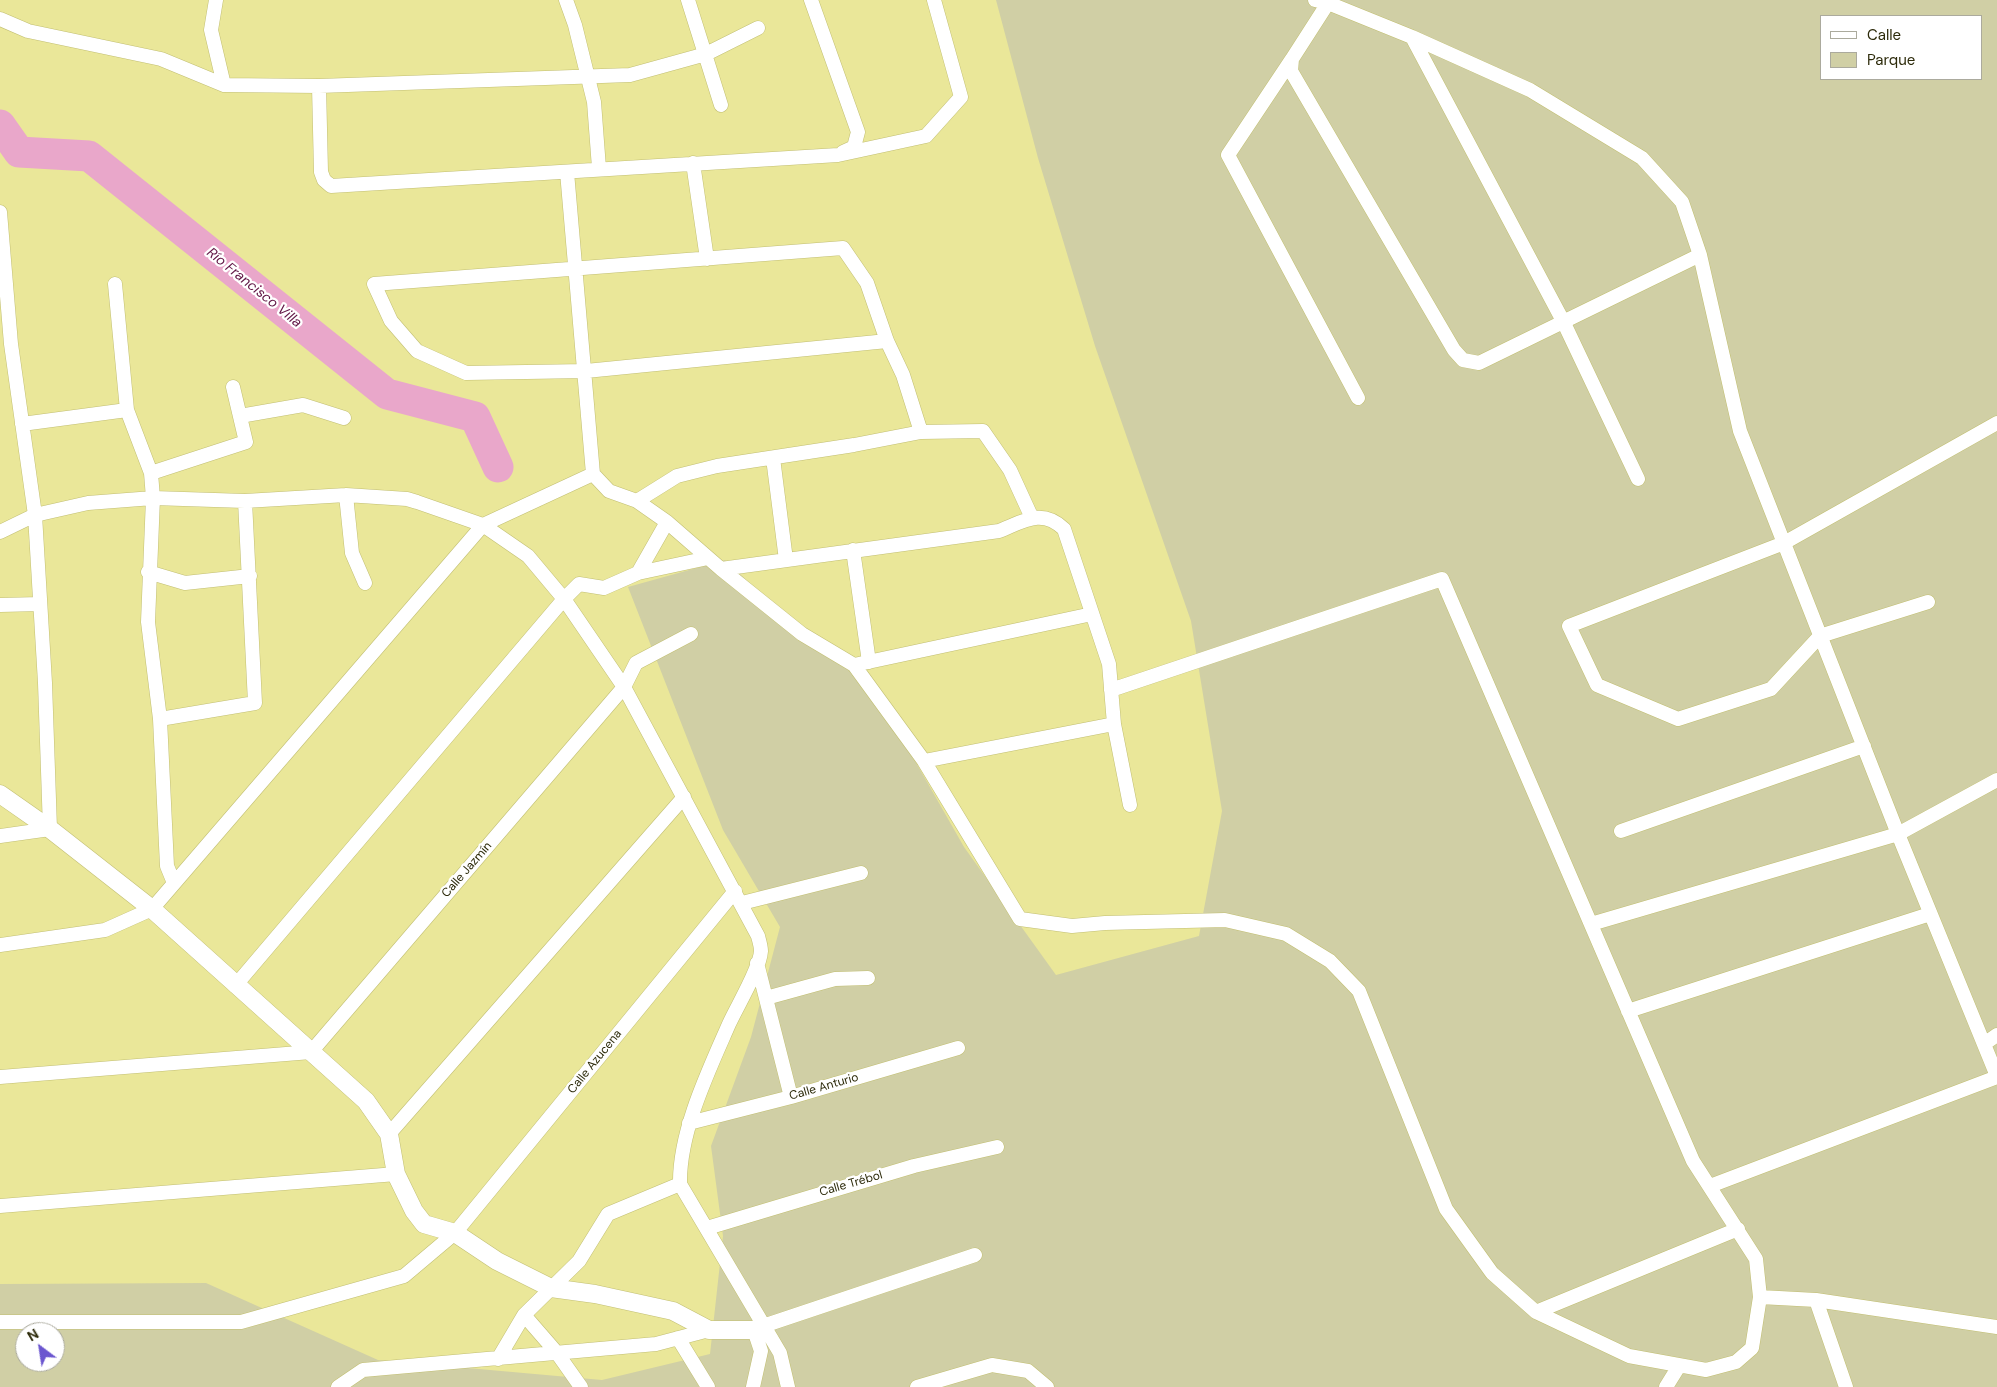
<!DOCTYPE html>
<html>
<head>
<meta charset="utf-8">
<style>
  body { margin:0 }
  #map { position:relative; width:1997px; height:1387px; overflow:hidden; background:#eae799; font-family:"DM Sans",sans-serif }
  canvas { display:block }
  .legend { position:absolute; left:1820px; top:15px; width:162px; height:65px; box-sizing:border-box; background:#fff; border:1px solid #abaa9d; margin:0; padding:6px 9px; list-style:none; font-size:15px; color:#2d2b0b }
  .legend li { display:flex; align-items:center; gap:10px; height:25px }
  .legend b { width:25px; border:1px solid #abaa9d }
  .north { position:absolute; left:15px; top:1322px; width:50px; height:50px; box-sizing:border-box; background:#fff; border:1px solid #abaa9d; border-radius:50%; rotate:329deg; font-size:14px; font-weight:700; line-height:20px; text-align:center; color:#2d2b0b }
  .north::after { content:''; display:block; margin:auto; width:18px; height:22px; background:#6b56cf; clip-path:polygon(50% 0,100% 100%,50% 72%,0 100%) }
</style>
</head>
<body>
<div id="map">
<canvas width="1997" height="1387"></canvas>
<ul class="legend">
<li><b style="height:6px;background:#fff"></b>Calle</li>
<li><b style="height:14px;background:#d0cfa5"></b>Parque</li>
</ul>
<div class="north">N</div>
</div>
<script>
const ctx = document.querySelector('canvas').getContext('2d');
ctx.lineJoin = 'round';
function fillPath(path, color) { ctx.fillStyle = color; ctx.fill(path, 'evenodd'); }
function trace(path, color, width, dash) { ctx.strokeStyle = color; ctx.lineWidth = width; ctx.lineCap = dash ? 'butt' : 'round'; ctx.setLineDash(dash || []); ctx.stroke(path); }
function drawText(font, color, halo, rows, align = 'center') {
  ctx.font = font + ' "DM Sans",sans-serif'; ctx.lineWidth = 4.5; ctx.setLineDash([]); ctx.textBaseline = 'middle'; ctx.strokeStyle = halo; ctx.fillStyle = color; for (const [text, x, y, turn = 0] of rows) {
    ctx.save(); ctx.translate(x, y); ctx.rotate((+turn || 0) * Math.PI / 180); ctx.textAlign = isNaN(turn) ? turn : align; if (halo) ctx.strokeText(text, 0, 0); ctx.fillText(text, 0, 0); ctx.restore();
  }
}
const green = new Path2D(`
  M996 0H1997V1387H0V1284L206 1283 378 1360 602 1380 710 1354 723 1236 711 1146 751 1037 780 927 723 830 628 587 725 560 800 630 857 670 914 759 964 847 1056 975 1199 936 1222 811 1191 621 1095 346 1038 158ZM1821 16H1981V79H1821ZM25 1332H55V1362H25Z`);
const river = new Path2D(`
  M0 125 19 152 89 156 387 394 475 417 498 467`);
const minor = new Path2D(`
  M216 0 211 30 224 85
  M566 0 575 25 594 102 599 168
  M688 0 721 105
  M811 0 858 132 854 147 843 152
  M1315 0 1328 3 1412 37 1530 90 1642 158 1682 202 1700 255 1740 431 1898 834 1997 1076
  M1328 3 1292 59 1291 71 1454 350 1463 360 1479 363 1700 255
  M0 19 28 31 161 59 224 85 319 86 630 75 706 54 758 28
  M1412 37 1563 321 1638 479
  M1292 59 1228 155 1358 398
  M319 86 321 172 324 180 331 186 838 155 926 136 961 97 934 0
  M693 163 707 259
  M567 172 593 474 609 491 637 501 667 522 721 569 802 634 854 665 924 761 1020 919 1072 926 1105 923 1225 920 1286 934 1330 961 1359 991 1446 1209 1492 1273 1536 1312 1629 1356 1706 1370 1736 1362 1752 1348 1760 1297 1756 1259 1693 1161 1442 579 1111 690
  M0 212 11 344 35 515 45 683 50 829 0 836
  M115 284 127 410 151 473 153 498 148 622 160 719 167 866 174 883
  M887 341 586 371 466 373 417 351 391 321 374 284 843 248 867 283 887 341 903 375 921 432
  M240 416 303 405 344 418
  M22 424 127 410
  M773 458 786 560
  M151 473 246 442 233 387
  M346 495 352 553 365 583
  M637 501 677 476 717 466 854 445 921 432 983 431 1010 470 1032 518
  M0 532 35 515 88 503 153 498 245 501 346 495 407 499 417 502 483 525 528 556 564 599 624 687 758 936C759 940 761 946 761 951 760 969 737 1006 729 1024 708 1072 679 1132 680 1184L780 1353 788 1387
  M853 550 869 662
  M721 569 999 531C1024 521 1042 508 1064 529L1109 664 1114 724 1130 805
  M148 572 185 583 250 576
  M638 573 667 522
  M1928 602 1820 636 1771 689 1678 719 1597 685 1569 626 1784 543 1997 423
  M0 605 40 604
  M854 665 1092 614
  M160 719 255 703 245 501
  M924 761 1114 724
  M1621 831 1864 746
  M742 903 861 873
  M1591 924 1898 834 1997 780
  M0 945 105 930 152 909 483 525 593 474
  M757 963 791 1097
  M235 986 564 599 579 584 604 588 638 573 708 558
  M766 998 835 979 868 978
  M1628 1011 1930 914
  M1984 1044 1997 1035
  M0 1077 311 1052 624 687 636 663 691 634
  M689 1123 791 1097 958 1048
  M389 1134 684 797
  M1710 1186 1997 1077
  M0 1206 396 1174
  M707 1228 914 1166 997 1147
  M1760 1297 1816 1300 1997 1327
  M1816 1300 1846 1387
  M1536 1312 1738 1229
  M524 1315 557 1353 581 1387
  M0 1322H241L404 1276 455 1233 735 891
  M763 1326 975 1255
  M678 1338 708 1387
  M498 1359 524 1315 579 1261 608 1214 680 1184
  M338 1387 363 1370 656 1344 709 1330
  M753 1387 761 1351 754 1330
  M917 1387 992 1365 1028 1371 1047 1387
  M1666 1387 1679 1366`);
const tertiary = new Path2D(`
  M0 794 50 829 152 909 366 1101 389 1134 396 1174 414 1211 424 1224 455 1233 497 1261 551 1288 595 1294 673 1311 709 1330H754L763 1326`);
const streetNames = [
  ["Calle Jazmín",467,870,-49],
  ["Calle Azucena",595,1062,-51],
  ["Calle Anturio",824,1087,-16],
  ["Calle Trébol",851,1184,-16]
];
const waterNames = [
  ["Río Francisco Villa",254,288,39]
];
fillPath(green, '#d0cfa5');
trace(river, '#e9a7ca', 31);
trace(minor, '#c2bf73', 15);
trace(tertiary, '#c2bf73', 19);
trace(minor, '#fff', 14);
trace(tertiary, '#fff', 18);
drawText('12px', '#2d2b0b', '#fff', streetNames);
drawText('italic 14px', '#5f1343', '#fff', waterNames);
</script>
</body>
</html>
